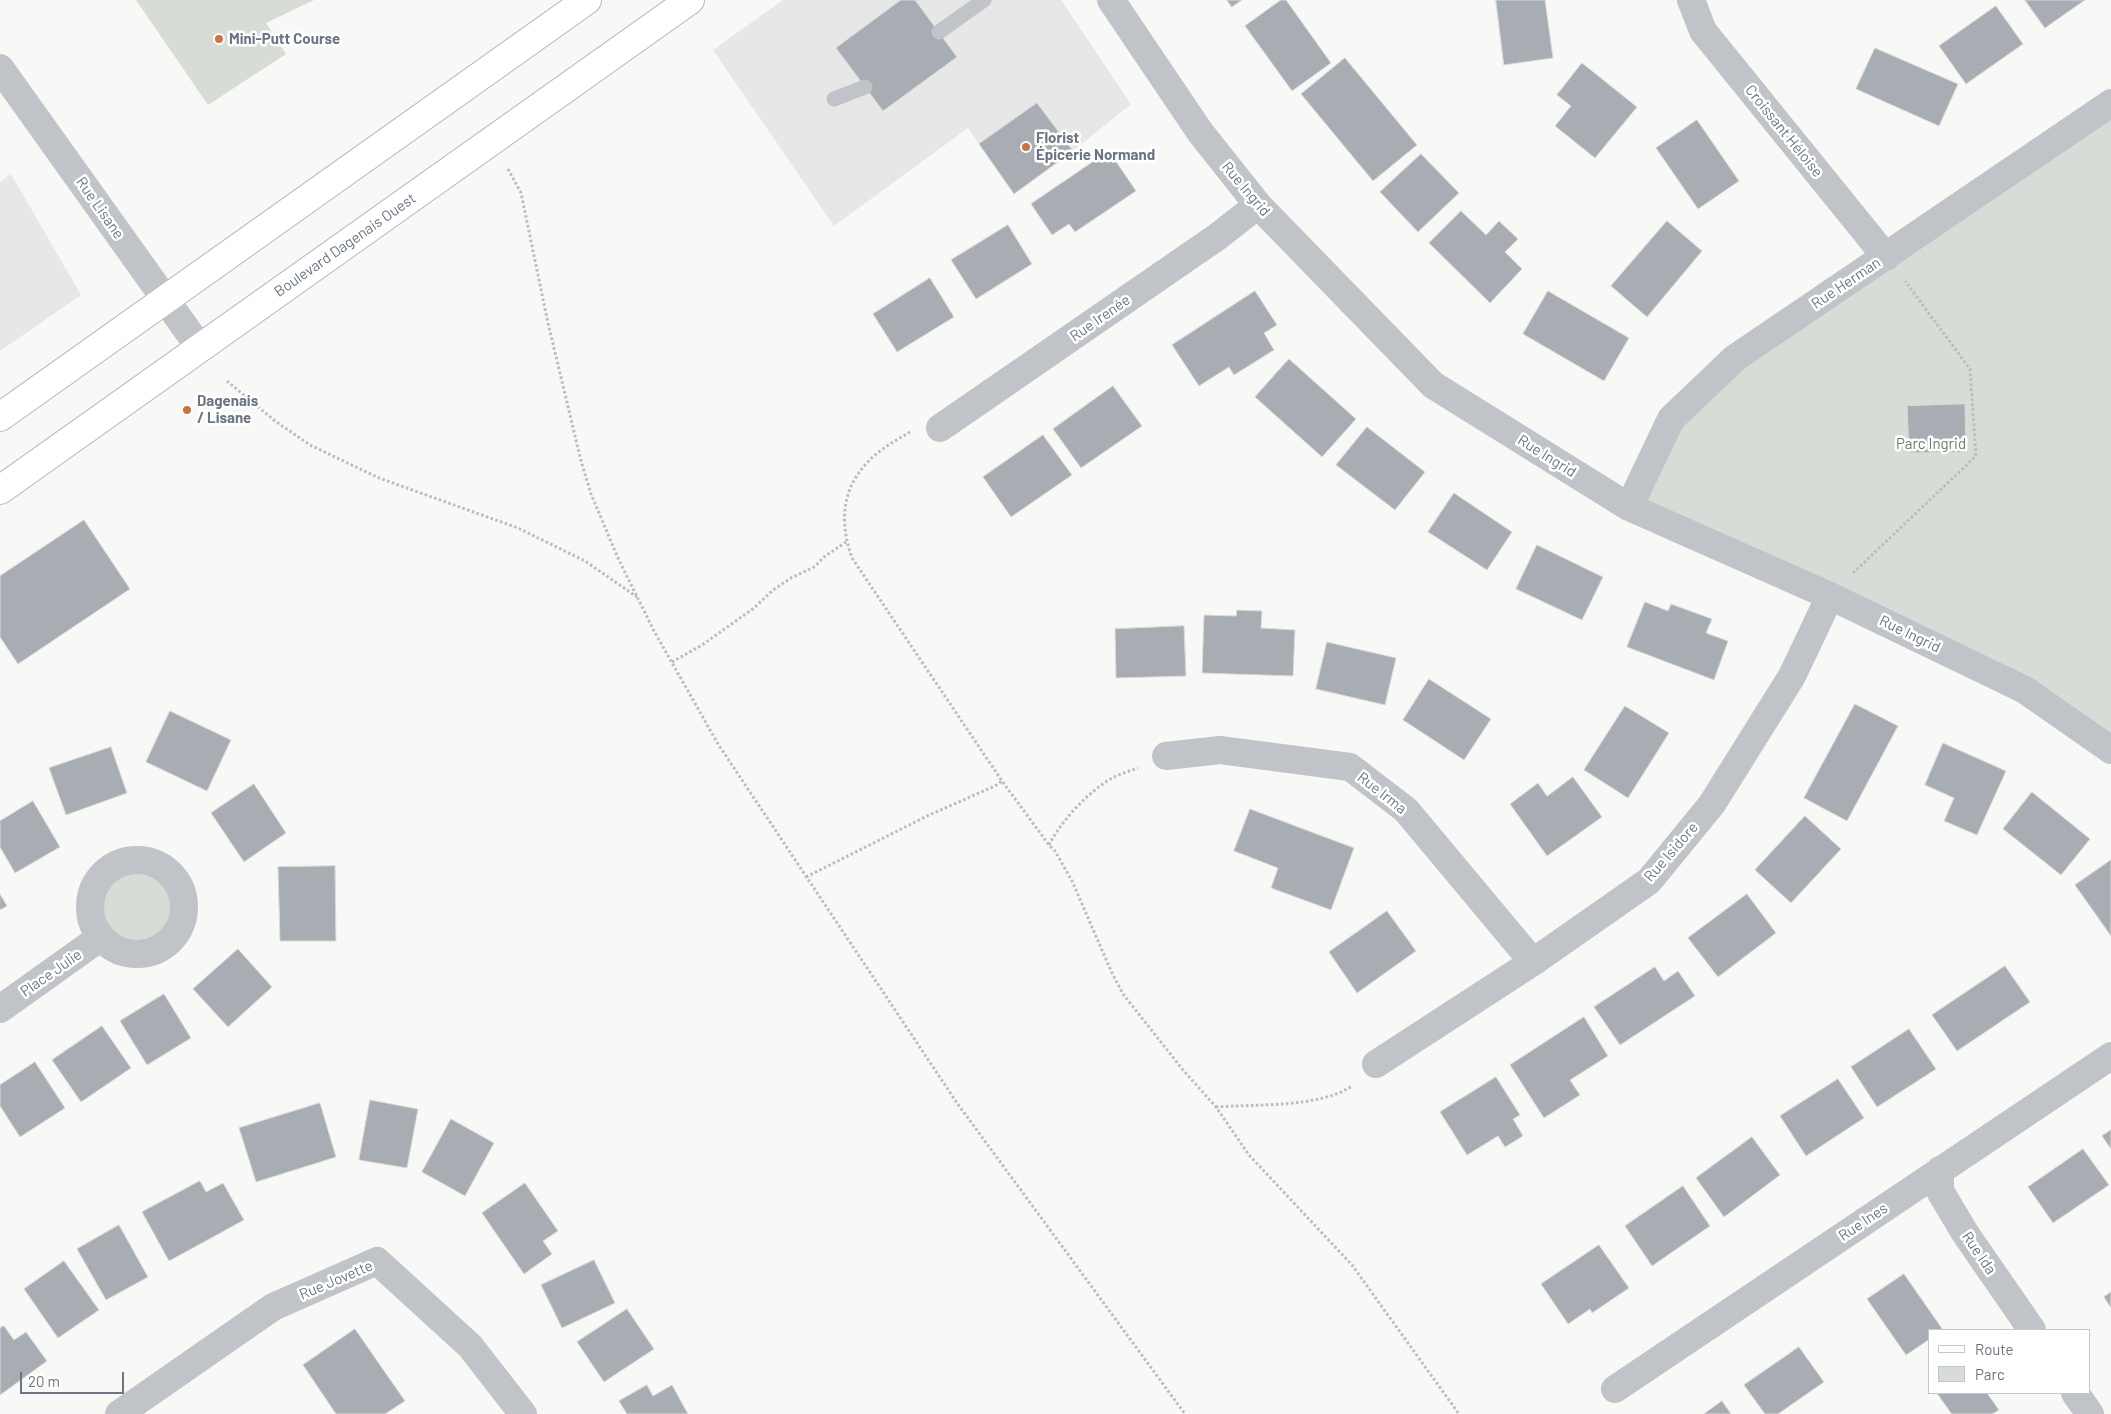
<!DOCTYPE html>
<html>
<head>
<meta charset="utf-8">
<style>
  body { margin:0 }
  #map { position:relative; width:2111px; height:1414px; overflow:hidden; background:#f8f8f6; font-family:Barlow,sans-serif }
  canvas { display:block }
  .legend { position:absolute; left:1928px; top:1329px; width:162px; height:65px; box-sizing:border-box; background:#fff; border:1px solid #c4c8cd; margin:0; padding:6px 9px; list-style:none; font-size:15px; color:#6b7583 }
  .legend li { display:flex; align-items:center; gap:10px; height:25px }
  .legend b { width:25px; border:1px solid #c4c8cd }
  .scale { position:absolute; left:20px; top:1372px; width:104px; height:22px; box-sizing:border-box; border:2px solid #6b7583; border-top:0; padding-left:6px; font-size:15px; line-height:18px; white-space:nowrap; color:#6b7583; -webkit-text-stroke:4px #fff; paint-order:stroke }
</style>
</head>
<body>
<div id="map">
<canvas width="2111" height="1414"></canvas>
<ul class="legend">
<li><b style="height:6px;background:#fff"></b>Route</li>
<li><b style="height:14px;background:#d7dcd6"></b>Parc</li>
</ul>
<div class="scale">20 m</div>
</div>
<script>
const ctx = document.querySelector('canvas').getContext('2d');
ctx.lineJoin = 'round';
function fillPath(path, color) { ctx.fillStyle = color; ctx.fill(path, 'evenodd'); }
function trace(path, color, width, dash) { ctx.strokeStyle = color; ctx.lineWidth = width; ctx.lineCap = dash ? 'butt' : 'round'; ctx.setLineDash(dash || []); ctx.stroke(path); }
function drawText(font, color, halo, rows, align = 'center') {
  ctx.font = font + ' Barlow,sans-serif'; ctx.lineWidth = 5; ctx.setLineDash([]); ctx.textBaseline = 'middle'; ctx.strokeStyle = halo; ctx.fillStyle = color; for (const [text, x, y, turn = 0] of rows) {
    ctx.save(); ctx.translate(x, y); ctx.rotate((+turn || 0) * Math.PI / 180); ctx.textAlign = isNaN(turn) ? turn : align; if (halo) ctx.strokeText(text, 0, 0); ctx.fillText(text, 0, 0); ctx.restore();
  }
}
const built = new Path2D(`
  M783 0H1061L1131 104 1073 151 1014 194 968 128 834 226 713 50Z
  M11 174 81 295 0 351V182Z`);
const green = new Path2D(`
  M136 0H314L266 23 286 54 208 105Z
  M2111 102V738L1629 507 1671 419Z
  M90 907a47 47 0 1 1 94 0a47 47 0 1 1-94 0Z`);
const building = new Path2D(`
  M901 0H915L957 57 883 111 836 48Z
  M1227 0H1242L1232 7Z
  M1281 0H1286L1331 63 1292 91 1245 26Z
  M1496 0H1545L1553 58 1504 65Z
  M2025 0H2085L2045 28Z
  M1996 6 2023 44 1966 84 1939 46Z
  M1875 48 1958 84 1939 126 1856 89Z
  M1345 58 1417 145 1373 181 1301 94Z
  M1582 63 1637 107 1595 158 1555 126 1571 106 1557 95Z
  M1037 103 1073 151 1014 194 979 144Z
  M1697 120 1739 181 1698 209 1656 148Z
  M1109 151 1136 191 1075 232 1069 224 1052 235 1031 204Z
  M1421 154 1459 193 1418 232 1380 192Z
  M1461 211 1486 235 1499 221 1518 239 1505 252 1522 269 1490 303 1429 243Z
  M1667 221 1702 251 1647 317 1611 286Z
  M1008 225 1032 264 976 299 951 260Z
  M930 278 954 317 897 352 873 314Z
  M1255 291 1277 325 1264 333 1274 350 1234 375 1229 367 1199 386 1172 345Z
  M1548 291 1629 338 1604 381 1523 334Z
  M1289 359 1356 419 1322 457 1255 397Z
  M1113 386 1142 426 1081 468 1053 429Z
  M1965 404 1966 452 1909 453 1907 406Z
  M1367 427 1425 472 1395 510 1336 465Z
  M1043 435 1072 475 1011 517 983 477Z
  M1454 493 1512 532 1487 570 1428 532Z
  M84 520 130 589 18 664 0 637V576Z
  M1537 545 1603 577 1582 620 1516 589Z
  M1645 602 1668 611 1671 604 1712 619 1706 633 1728 641 1714 680 1627 647Z
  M1237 610 1262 611 1261 628 1295 630 1293 676 1202 673 1204 615 1236 616Z
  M1184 626 1186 676 1116 678 1115 629Z
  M1327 642 1396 658 1385 705 1316 689Z
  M1429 679 1491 719 1464 760 1403 720Z
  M1855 704 1898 726 1847 821 1804 798Z
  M1625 706 1669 733 1628 798 1584 770Z
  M170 711 231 740 207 791 146 762Z
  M1943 743 2006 771 1977 835 1944 821 1954 798 1925 785Z
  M111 747 127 793 66 815 49 768Z
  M1573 777 1602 817 1547 856 1510 804 1538 783 1547 796Z
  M254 784 286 833 244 862 211 813Z
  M2032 792 2090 839 2061 875 2003 829Z
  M33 801 60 847 15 873 0 847V821Z
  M1250 809 1354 848 1331 910 1271 888 1278 868 1234 851Z
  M1805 816 1841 849 1791 903 1755 870Z
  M2111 860V936L2075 885Z
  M335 866 336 941H280L278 867Z
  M0 894 7 906 0 910Z
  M1747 894 1776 933 1718 977 1688 938Z
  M1387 911 1416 951 1357 993 1329 952Z
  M238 949 272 987 228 1027 193 989Z
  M2005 966 2030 1002 1957 1051 1932 1015Z
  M1655 967 1664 981 1678 971 1695 996 1620 1045 1594 1007Z
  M164 994 191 1038 147 1065 120 1021Z
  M1584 1017 1608 1056 1570 1080 1580 1095 1544 1118 1510 1065Z
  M102 1026 131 1068 81 1102 52 1060Z
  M1909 1029 1936 1069 1877 1107 1851 1067Z
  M35 1062 65 1108 20 1137 0 1106V1085Z
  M1496 1077 1520 1115 1513 1119 1523 1136 1505 1147 1498 1136 1467 1155 1440 1112Z
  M1838 1079 1864 1118 1806 1156 1780 1116Z
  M370 1100 418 1109 407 1168 359 1160Z
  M320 1103 336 1157 256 1182 239 1128Z
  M451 1119 494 1143 465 1196 422 1172Z
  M2111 1130V1149L2102 1136Z
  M1752 1137 1780 1175 1724 1217 1696 1178Z
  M2083 1149 2109 1185 2053 1223 2028 1187Z
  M200 1181 206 1192 223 1183 244 1220 169 1261 142 1212Z
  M525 1183 558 1231 543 1241 552 1254 524 1274 482 1213Z
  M1683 1186 1710 1226 1652 1266 1625 1226Z
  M119 1225 148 1277 106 1300 77 1249Z
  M1599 1245 1629 1288 1592 1313 1590 1309 1568 1324 1541 1284Z
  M594 1260 615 1303 562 1328 541 1285Z
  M64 1261 99 1310 58 1338 24 1289Z
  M1904 1274 1943 1330H1930V1339L1906 1355 1867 1299Z
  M2111 1292V1308L2104 1297Z
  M627 1309 654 1349 604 1382 577 1342Z
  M4 1326 14 1340 26 1332 47 1361 0 1395V1328Z
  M355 1329 405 1401 385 1414H336L303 1365Z
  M1799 1347 1824 1382 1778 1414H1765L1744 1385Z
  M647 1385 653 1396 672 1385 688 1414H627L619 1401Z
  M1937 1393H1987L1999 1410 1992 1414H1952Z
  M1722 1401 1731 1414H1704Z`);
const path = new Path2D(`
  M508 169 521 193 548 323 581 461 591 494 618 558 654 631 718 744 957 1103 1185 1414
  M227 381 275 421 310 445 379 478 518 528 585 561 637 597
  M910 432C895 441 878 450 866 464 841 491 840 524 852 558L1002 781 1049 845 1055 851 1072 881 1112 973 1123 994 1183 1070 1216 1107 1249 1155 1352 1265 1459 1414
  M1853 573 1976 456 1970 369 1905 281
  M672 662 702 645 754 608 773 590 791 578 814 567 824 557 846 542
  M1049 845C1062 820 1087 793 1112 778 1120 774 1129 771 1138 768
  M806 877 929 815 995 786 1002 781
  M1216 1107C1256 1104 1319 1108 1352 1086`);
const service = new Path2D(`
  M939 32 984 0
  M834 99 865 87`);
const minor = new Path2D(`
  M1111 0 1200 132 1258 205 1433 385 1629 507 1830 596 2025 690 2111 750
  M1691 0 1703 31 1886 257
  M0 68 200 348
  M940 428 1217 237 1258 205
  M1629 507 1671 419 1735 358 2111 103
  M1166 756 1220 750 1350 767 1406 810 1533 962
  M90 907a47 47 0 1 1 94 0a47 47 0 1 1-94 0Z
  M0 1009 101 937
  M1376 1064 1533 962 1649 881 1712 804 1792 676 1830 596
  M1940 1170V1191L1965 1233 2032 1330
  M1615 1389 2111 1056
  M2075 1393 2090 1414
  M119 1414 273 1307 377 1261 470 1346 523 1414`);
const secondary = new Path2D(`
  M0 417 587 0
  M0 490 690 0`);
const markers = [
  [219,39,5,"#cc7342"],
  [1026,147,5,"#cc7342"],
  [187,410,5,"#cc7342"]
];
const poiNames = [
  ["Mini-Putt Course",229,39],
  ["Florist",1036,138],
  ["Épicerie Normand",1036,155],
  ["Dagenais",197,401],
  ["/ Lisane",197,418]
];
const streetNames = [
  ["Croissant Héloise",1784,131,51],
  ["Rue Ingrid",1246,189,50],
  ["Rue Lisane",100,208,55],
  ["Boulevard Dagenais Ouest",345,245,-35],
  ["Rue Herman",1846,283,-34],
  ["Rue Irenée",1100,318,-35],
  ["Rue Ingrid",1547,456,32],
  ["Rue Ingrid",1910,634,26],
  ["Rue Irma",1382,793,38],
  ["Rue Isidore",1671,852,-49],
  ["Place Julie",51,973,-35],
  ["Rue Ines",1863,1222,-34],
  ["Rue Ida",1979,1253,56],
  ["Rue Jovette",336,1280,-23]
];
const parkNames = [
  ["Parc Ingrid",1931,444]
];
fillPath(built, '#e6e7e6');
fillPath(green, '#d7dcd6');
fillPath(building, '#a8adb4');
trace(building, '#dadad8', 1);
trace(secondary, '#b3b6bb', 30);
trace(path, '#babcbf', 3, [2.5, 2.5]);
trace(service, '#c0c3c7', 15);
trace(minor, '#c0c3c7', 28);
trace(secondary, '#fff', 28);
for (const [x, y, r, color] of markers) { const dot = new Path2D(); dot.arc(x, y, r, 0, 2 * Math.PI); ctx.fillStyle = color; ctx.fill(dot); trace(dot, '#fff', 2); }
drawText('bold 15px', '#6b7583', '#fff', poiNames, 'left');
drawText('15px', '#6b7583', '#fff', streetNames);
drawText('15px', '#6b7b69', '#fff', parkNames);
</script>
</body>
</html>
